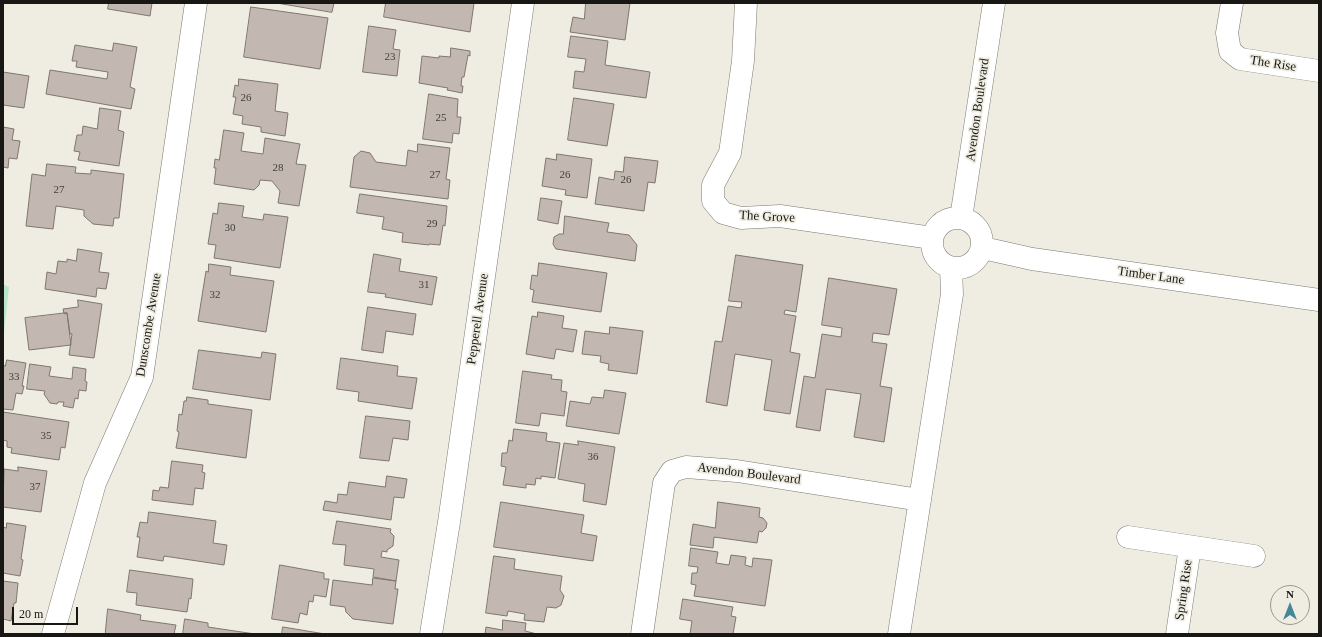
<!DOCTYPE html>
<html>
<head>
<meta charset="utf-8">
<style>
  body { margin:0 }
  #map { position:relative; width:1322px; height:637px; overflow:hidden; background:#efede2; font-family:"Times New Roman",serif }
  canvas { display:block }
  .frame { position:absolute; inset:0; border:4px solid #181713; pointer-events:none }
  .north { position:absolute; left:1270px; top:585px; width:40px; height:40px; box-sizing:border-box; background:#efede2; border:1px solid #99978f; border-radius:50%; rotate:0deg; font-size:11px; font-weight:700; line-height:16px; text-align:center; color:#181713 }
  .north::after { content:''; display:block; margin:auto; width:14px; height:18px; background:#458699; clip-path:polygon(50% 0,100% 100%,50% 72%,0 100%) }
  .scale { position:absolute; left:12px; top:607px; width:66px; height:18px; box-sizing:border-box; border:2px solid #181713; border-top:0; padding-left:5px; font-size:12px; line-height:14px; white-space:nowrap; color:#181713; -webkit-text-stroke:3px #efede2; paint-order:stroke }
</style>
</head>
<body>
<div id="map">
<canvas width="1322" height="637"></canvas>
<div class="frame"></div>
<div class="north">N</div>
<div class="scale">20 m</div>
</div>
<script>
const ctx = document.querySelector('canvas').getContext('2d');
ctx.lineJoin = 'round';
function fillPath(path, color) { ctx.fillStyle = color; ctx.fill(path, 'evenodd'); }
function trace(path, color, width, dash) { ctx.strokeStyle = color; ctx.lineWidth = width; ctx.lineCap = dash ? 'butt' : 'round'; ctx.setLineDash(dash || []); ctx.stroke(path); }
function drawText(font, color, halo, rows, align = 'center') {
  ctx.font = font + ' "Times New Roman",serif'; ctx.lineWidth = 3.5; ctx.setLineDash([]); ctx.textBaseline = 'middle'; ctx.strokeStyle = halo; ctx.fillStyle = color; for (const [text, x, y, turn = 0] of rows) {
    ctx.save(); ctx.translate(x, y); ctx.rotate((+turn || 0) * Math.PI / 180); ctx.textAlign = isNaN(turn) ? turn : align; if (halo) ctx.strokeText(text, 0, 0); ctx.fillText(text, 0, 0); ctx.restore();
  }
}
const green = new Path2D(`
  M3 284 9 287 3 341Z`);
const building = new Path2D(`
  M109 3H152L150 16 108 9Z
  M277 3H334L332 12Z
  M386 3H474L470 32 384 17Z
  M586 3H630L625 40 570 32 573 17 584 19Z
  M251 7 328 18 320 69 244 57Z
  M369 26 396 30 393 49 400 50 397 76 363 72Z
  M571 36 608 41 605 65 650 72 646 98 573 88 575 71 584 72 586 59 568 57Z
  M114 43 137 47 130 87 135 89 131 109 46 94 50 70 107 79 108 72 76 67 77 61H72L75 45 112 51Z
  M451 48 470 51V56L468 55 464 77H462L461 86H463L462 93 447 90 448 88 419 83 422 56 439 58V56L450 57Z
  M3 72 29 76 24 108 3 105Z
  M239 79 278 84 275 111 288 113 285 136 261 132V127L242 124 243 116 233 114 236 97H233L235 85 238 86Z
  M429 94 458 99 457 117H461L459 134 453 133 452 143 423 139Z
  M574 98 614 104 607 146 568 140Z
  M100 108 121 111 118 130 124 132 119 166 78 160 80 152 74 151 77 135H82L83 126 97 129Z
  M3 127 14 129 12 140 20 141 17 159 9 158 8 168 3 167Z
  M224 130 244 133 241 151 263 154 265 138 300 144 296 164 306 165 299 206 278 203 280 191 272 181 260 180 259 185 254 190 214 184 216 168H214L215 159 219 160Z
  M418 144 450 148 446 179 450 180 448 199 350 187 354 157 361 151 370 153 376 162 406 166 408 150 417 152Z
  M557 154 592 159 587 198 565 195 566 190 542 186 546 158 556 160Z
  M625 157 658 161 655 183 648 182 644 211 595 204 599 177 614 180 615 171 623 172Z
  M47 164 76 167 75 173 91 174V170L124 174 119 218H114L113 226 93 224 84 216V210L56 206 53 229 26 226 32 174 45 176Z
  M360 194 447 206 445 226 443 225 440 245 429 244V245L402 242 403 233 382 229 384 217 357 213Z
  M541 198 562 201 558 224 538 220Z
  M219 203 244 206 242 217 263 220 264 214 288 217 280 268 214 258 216 245 208 244 213 213 217 214Z
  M565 216 609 223 607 232 629 235 637 245 635 261 556 249 553 244 554 237 559 234H563Z
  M78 249 102 253 99 272 109 273 106 289 97 288 96 297 45 289 47 272 56 274 58 261 67 262V259L76 261Z
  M374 254 401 259 399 271 437 277 432 305 385 297 386 294 368 292Z
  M736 255 803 265 796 312 785 310 784 314 796 316 790 352 800 354 790 414 764 410 772 360 735 354 727 406 706 402 715 341 722 342 728 306 741 308 742 302 729 301Z
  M539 263 607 273 601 312 532 302 534 290 530 289 532 275 537 276Z
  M209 264 231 267 230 275 274 281 266 332 198 321 206 271 208 272Z
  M829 278 897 289 889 335 873 333 872 342 887 344 880 386 892 388 884 442 854 437 861 394 826 389 820 431 796 427 804 376 815 378 822 334 841 337 842 328 822 325Z
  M78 300 102 304 94 358 69 355 72 334H70L67 313 64 314 63 309 78 307Z
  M368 307 416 314 413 335 386 331 383 353 362 350Z
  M538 312 564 316 562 328 577 330 573 352 556 349 554 359 526 354 532 316 537 317Z
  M67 313 71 345 29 350 25 318Z
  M610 327 643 331 637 374 608 370 609 364 600 362 601 356 582 354 585 331 609 334Z
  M199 350 261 358 262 352 276 354 270 400 193 389Z
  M341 358 398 366 397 376 417 378 412 409 358 401 359 392 337 389Z
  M7 360 26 363 22 386H24L22 394 16 393 13 410 3 409V365L5 366Z
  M30 364 51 367 49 376 72 379 73 367 86 369 85 381 87 382 86 391 79 390 78 399 75 398 73 408 63 406 64 402H58L57 404 50 403 44 394 45 391 27 389Z
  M523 371 552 375 551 379 562 380 561 391 567 392 564 416 541 413 539 426 516 423Z
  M605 390 626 393 619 434 566 426 570 401 590 404 592 397 603 398Z
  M187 397 208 400V404L252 410 246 458 176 448 179 432 177 431 179 414 182 415 184 401H186Z
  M3 412 69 422 65 448 61 447 59 460 11 453 12 448 7 447V441L3 440Z
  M366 416 410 421 408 440 393 438 389 461 360 458Z
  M514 429 547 433 546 441 560 443 555 478 541 476V479L536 478 535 485 526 484V488L503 485 506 467 501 466 502 453H507L509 440 512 441Z
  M578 441 615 447 606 505 583 501 585 484 558 479 564 443 578 445Z
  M172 461 203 465 202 472 205 473 203 489 195 488 193 505 152 500 153 490 159 491 160 487 168 488Z
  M18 467 47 471 41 512 3 507 4 469 18 471Z
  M387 476 407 479 404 498 394 497 391 520 323 510 325 501 337 503 338 494 347 495 349 482 385 487Z
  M501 502 584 515 581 533 597 536 593 561 494 547Z
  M718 502 760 508 759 517 763 518 767 523 766 528 762 532 759 531 757 543 714 537 713 548 690 545 693 524 715 528Z
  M149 512 216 521 213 543 227 545 224 565 164 556 163 561 137 557 140 537H137L140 522 147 523Z
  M337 521 391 529 390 532 394 536 393 546 387 550V552L382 551 381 557 399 560 396 581 373 577 374 569 344 565 346 545 333 544Z
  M7 523 26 526 21 559 23 560 20 576 3 573V527L6 528Z
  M691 548 718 552 716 563 729 565 731 555 746 557 745 565 752 567 753 558 772 560 765 606 694 596 696 585 691 584 692 573H697L698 567 689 566Z
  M494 556 515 559 514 569 562 576 560 590 564 596 561 605 556 608 547 607 544 622 524 620 525 614 508 611 507 616 486 613Z
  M280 565 324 573V579H329L326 597 314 595 313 602 309 601 307 615 300 613 298 623 272 619Z
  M130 570 193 579 191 599 189 598 187 612 136 605 137 593 127 592Z
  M373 578 396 581 395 589H398L393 624 353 619 346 612 345 607 330 605 333 580 372 585Z
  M3 581 18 583 16 603H14L11 621 3 619Z
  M683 599 733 607 731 616 736 617 733 634H690L692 621 680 619Z
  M108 609 141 615 140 620 176 625 174 634H104L105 633Z
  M185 619 208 623V627L255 634H183Z
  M503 620 526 623 525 631 537 634H485L486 627 502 630Z
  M283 627 325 634H282Z`);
const minor = new Path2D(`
  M746 3 743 61 730 153 713 185V201L723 213 741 218 780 216 932 238
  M1232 3 1227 33 1230 51 1240 59 1319 71
  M932 243a25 25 0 1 1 50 0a25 25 0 1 1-50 0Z
  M961 218 994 3
  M983 248 1032 259 1319 300
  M1128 537 1254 556
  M53 634 95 483 142 377 196 3
  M431 634 449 522 523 3
  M642 634 664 483 672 471 686 467 737 471 920 500
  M899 634 952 294 951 268
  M1177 634 1190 547`);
const numberNames = [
  ["23",390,57],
  ["26",246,98],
  ["25",441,118],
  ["28",278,168],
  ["27",435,175],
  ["26",565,175],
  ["26",626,180],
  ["27",59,190],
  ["29",432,224],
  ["30",230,228],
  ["31",424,285],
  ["32",215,295],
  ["33",14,377],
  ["35",46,436],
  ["36",593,457],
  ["37",35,487]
];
const streetNames = [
  ["The Rise",1273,64,9],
  ["Avendon Boulevard",978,110,-82],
  ["The Grove",767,217,3],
  ["Timber Lane",1151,276,8],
  ["Pepperell Avenue",478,319,-82],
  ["Dunscombe Avenue",149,325,-81],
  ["Avendon Boulevard",749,474,7],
  ["Spring Rise",1184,590,-82]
];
fillPath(green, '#b8e7c9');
fillPath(building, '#c2b8b1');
trace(building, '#7e7670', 1);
trace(minor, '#7b7970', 23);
trace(minor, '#fff', 22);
drawText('11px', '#423f3a', null, numberNames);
drawText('13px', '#181713', '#efede2', streetNames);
</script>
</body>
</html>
